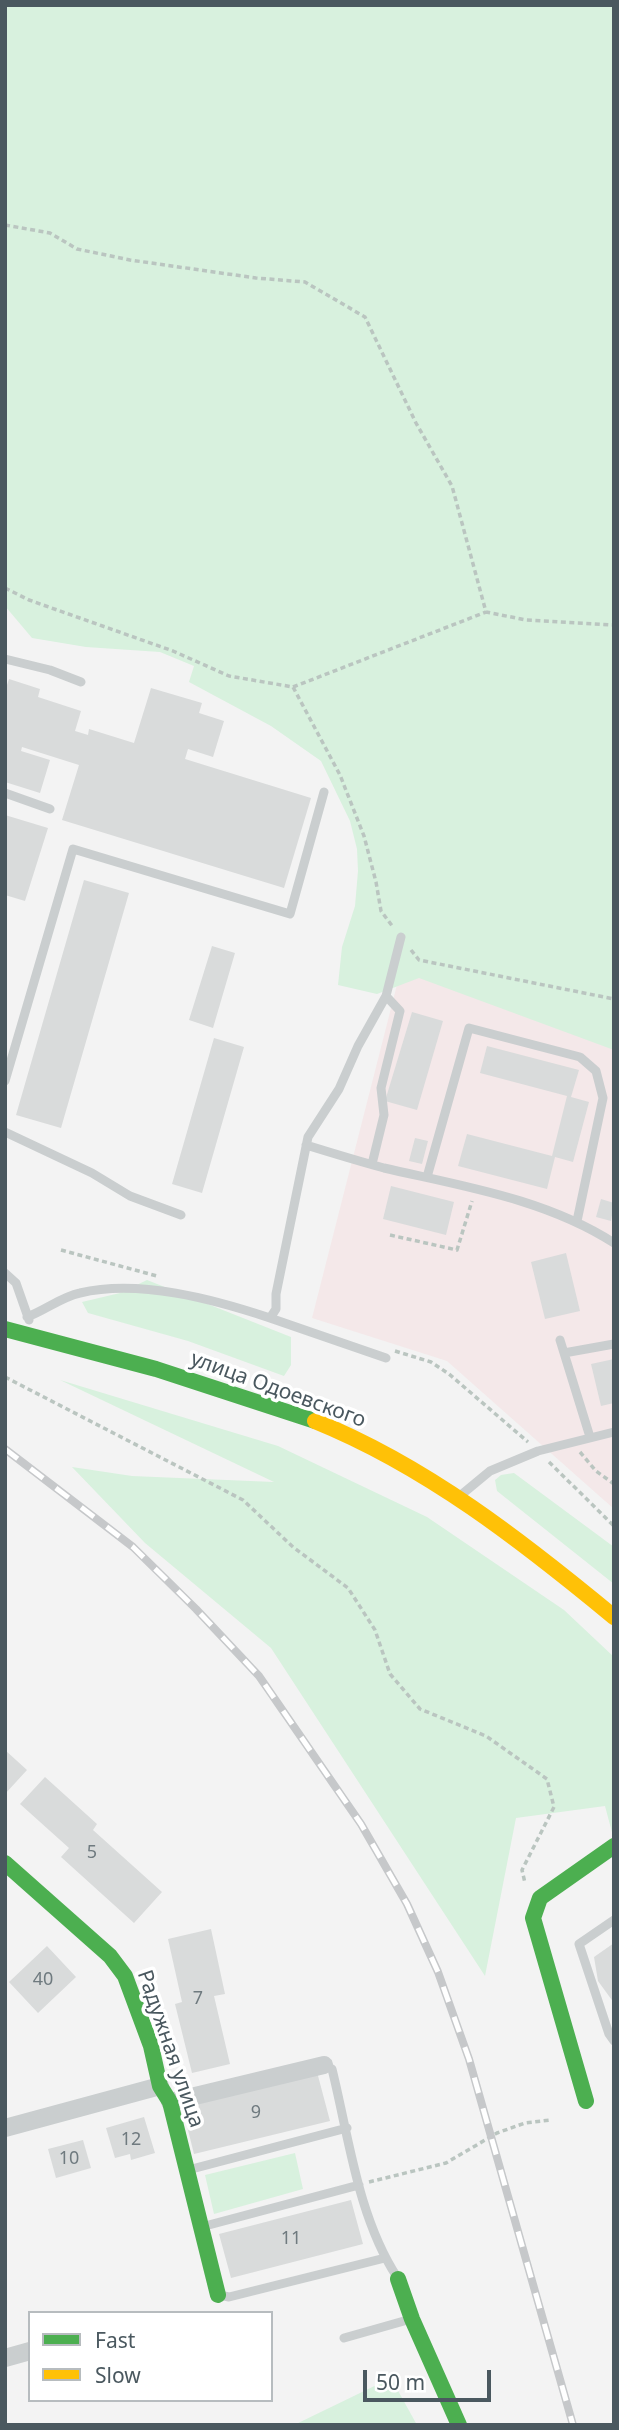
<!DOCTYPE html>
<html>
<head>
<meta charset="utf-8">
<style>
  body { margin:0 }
  #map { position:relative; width:619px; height:2430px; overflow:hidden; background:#f3f3f3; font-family:"Noto Sans",sans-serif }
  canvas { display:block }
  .frame { position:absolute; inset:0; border:7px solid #4a585f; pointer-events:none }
  .legend { position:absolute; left:28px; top:2311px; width:245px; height:91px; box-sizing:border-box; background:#fff; border:2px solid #b7bcbf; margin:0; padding:9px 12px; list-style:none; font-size:21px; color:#4a585f }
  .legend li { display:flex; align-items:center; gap:14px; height:35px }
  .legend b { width:35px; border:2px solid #b7bcbf }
  .scale { position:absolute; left:363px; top:2370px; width:128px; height:32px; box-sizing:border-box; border:4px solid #4a585f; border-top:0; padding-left:9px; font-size:21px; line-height:24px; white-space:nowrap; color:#4a585f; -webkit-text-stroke:5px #fff; paint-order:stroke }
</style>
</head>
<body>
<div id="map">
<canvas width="619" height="2430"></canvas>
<div class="frame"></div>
<ul class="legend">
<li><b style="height:9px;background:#4caf50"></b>Fast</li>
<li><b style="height:9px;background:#ffc107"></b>Slow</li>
</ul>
<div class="scale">50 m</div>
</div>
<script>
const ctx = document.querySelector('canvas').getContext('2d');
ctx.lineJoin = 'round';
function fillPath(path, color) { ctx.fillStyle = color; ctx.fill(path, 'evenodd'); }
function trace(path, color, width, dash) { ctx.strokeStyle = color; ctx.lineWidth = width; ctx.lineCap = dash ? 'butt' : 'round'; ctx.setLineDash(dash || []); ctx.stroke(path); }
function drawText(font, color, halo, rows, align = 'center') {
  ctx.font = font + ' "Noto Sans",sans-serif'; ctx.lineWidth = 7; ctx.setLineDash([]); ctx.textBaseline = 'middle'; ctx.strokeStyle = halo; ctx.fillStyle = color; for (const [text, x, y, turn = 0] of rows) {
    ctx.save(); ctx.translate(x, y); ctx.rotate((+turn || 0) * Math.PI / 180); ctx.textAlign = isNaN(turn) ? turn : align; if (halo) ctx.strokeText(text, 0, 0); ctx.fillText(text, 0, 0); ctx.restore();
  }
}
const medical = new Path2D(`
  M401 969 614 1038V1509L447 1361 312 1318Z`);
const green = new Path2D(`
  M5 5H614V1050L419 978 377 994 338 985 342 947 355 906 358 871 357 849 350 821 321 761 271 726 189 682 194 666 160 652 86 647 32 638 5 606Z
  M147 1280 291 1337V1365L284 1376 188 1341 88 1313 82 1302 120 1293Z
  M60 1380 278 1446 427 1517 564 1610 614 1657V1840L605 1806 516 1818 485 1976 271 1648 145 1543 72 1467 132 1476 274 1482Z
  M514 1473 614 1547V1584L497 1491 495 1480 501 1475Z
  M295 2153 303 2189 214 2214 205 2175Z
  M391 2378 417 2425H294Z`);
const building = new Path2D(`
  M9 679 40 689 38 697 81 711 75 731 88 735 89 729 134 743 151 688 202 703 199 713 224 721 213 757 188 749 185 759 311 798 284 888 62 820 79 765 22 747 21 751 50 760 40 793 5 782V691Z
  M5 815 48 828 25 901 5 895Z
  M84 880 129 893 61 1128 16 1115Z
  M212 946 235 953 213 1028 189 1020Z
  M412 1012 443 1021 417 1110 385 1101Z
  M214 1038 244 1047 202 1193 172 1184Z
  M487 1046 579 1070 571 1097 589 1102 573 1162 555 1157 547 1189 458 1166 467 1134 552 1156 567 1096 480 1073Z
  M415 1138 428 1141 422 1164 409 1161Z
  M391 1186 454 1202 446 1235 383 1219Z
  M601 1199 614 1203 611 1221 596 1217Z
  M566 1253 580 1311 545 1319 531 1262Z
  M614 1359V1403L601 1406 591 1364Z
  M5 1750 27 1770 5 1794Z
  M45 1777 97 1824 93 1830 162 1892 134 1923 61 1857 69 1848 20 1804Z
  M211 1929 225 1994 214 1996 230 2064 192 2073 175 2004 182 2002 168 1939Z
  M614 1943V2003L598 1981 594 1957Z
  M47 1946 76 1977 38 2013 9 1982Z
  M317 2072 330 2121 194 2154 182 2106Z
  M144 2117 155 2153 131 2160 130 2154 115 2158 106 2128Z
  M83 2140 91 2168 56 2178 48 2149Z
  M351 2200 363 2244 231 2278 219 2234Z`);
const path = new Path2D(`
  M5 225 50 233 77 249 130 260 256 278 305 282 365 317 416 423 452 486 486 612 526 620 614 625
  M5 588 29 600 173 651 229 676 293 687 340 775 364 836 376 882 381 911 393 927
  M293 687 486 612
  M411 950 419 960 614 999
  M390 1235 457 1250 472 1201
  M61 1250 157 1276
  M395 1351 431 1362 449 1374 528 1442
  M5 1377 243 1500 293 1547 348 1588 375 1630 390 1674 420 1709 486 1736 547 1779 554 1807 522 1870 525 1883
  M580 1452 596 1471 614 1484
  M549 1462 614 1526
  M369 2182 446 2163 497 2133 525 2123 550 2120`);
const lane = new Path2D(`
  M5 659 50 670 81 682
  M5 793 50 809
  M5 1081 73 849 290 914 324 792
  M5 1132 92 1173 130 1196 181 1215
  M306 1145C332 1153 358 1161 384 1168 462 1186 546 1199 614 1243
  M372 1164 384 1115 381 1088 400 1011 386 996
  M427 1177 469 1028 580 1057 596 1071 603 1098 577 1221
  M5 1273 16 1283 29 1320
  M27 1317C46 1310 61 1297 80 1293 139 1279 213 1299 270 1318L276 1309V1294L308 1137 339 1089 358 1046 386 996 401 937
  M270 1318 386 1358
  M560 1340 590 1437
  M564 1353 614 1344
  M461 1495 490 1471 538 1451 614 1432
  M614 1920 579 1944 609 2034 614 2041
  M324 2065 332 2069C349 2138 358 2217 397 2277
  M188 2170 347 2128
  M205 2226 359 2185
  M219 2295 229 2297 385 2258
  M344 2338 411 2319`);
const street = new Path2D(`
  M170 2102 324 2065
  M5 2128 160 2086
  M5 2358 30 2351`);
const fast = new Path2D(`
  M5 1329 156 1369 315 1421
  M5 1863 110 1956 125 1976 151 2046 160 2086 170 2102 218 2295
  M586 2101 533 1918 540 1898 614 1846
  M398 2279 412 2319 459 2425`);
const slow = new Path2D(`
  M315 1421C426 1466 522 1541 614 1617`);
const rail = new Path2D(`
  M5 1449 133 1547 196 1609 259 1676 361 1824 407 1904 438 1972 469 2059 573 2425`);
const numberNames = [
  ["5",92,1853],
  ["40",43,1980],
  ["7",198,1999],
  ["9",256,2113],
  ["12",131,2140],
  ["10",69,2159],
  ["11",291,2239]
];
const streetNames = [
  ["улица Одоевского",278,1390,20],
  ["Радужная улица",170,2049,71]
];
fillPath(medical, '#f4e8e9');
fillPath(green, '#d8f1de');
fillPath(building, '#d9dbdb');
trace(path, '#bac5c0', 3.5, [5, 3.5]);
trace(lane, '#cacecf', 9);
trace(street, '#cacecf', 18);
trace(fast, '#4caf50', 16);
trace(slow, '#ffc107', 16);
trace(rail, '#c6c8ca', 8);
trace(rail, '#fff', 5, [16]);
drawText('18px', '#6f7a7f', null, numberNames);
drawText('21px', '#4a585f', '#fff', streetNames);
</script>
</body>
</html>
